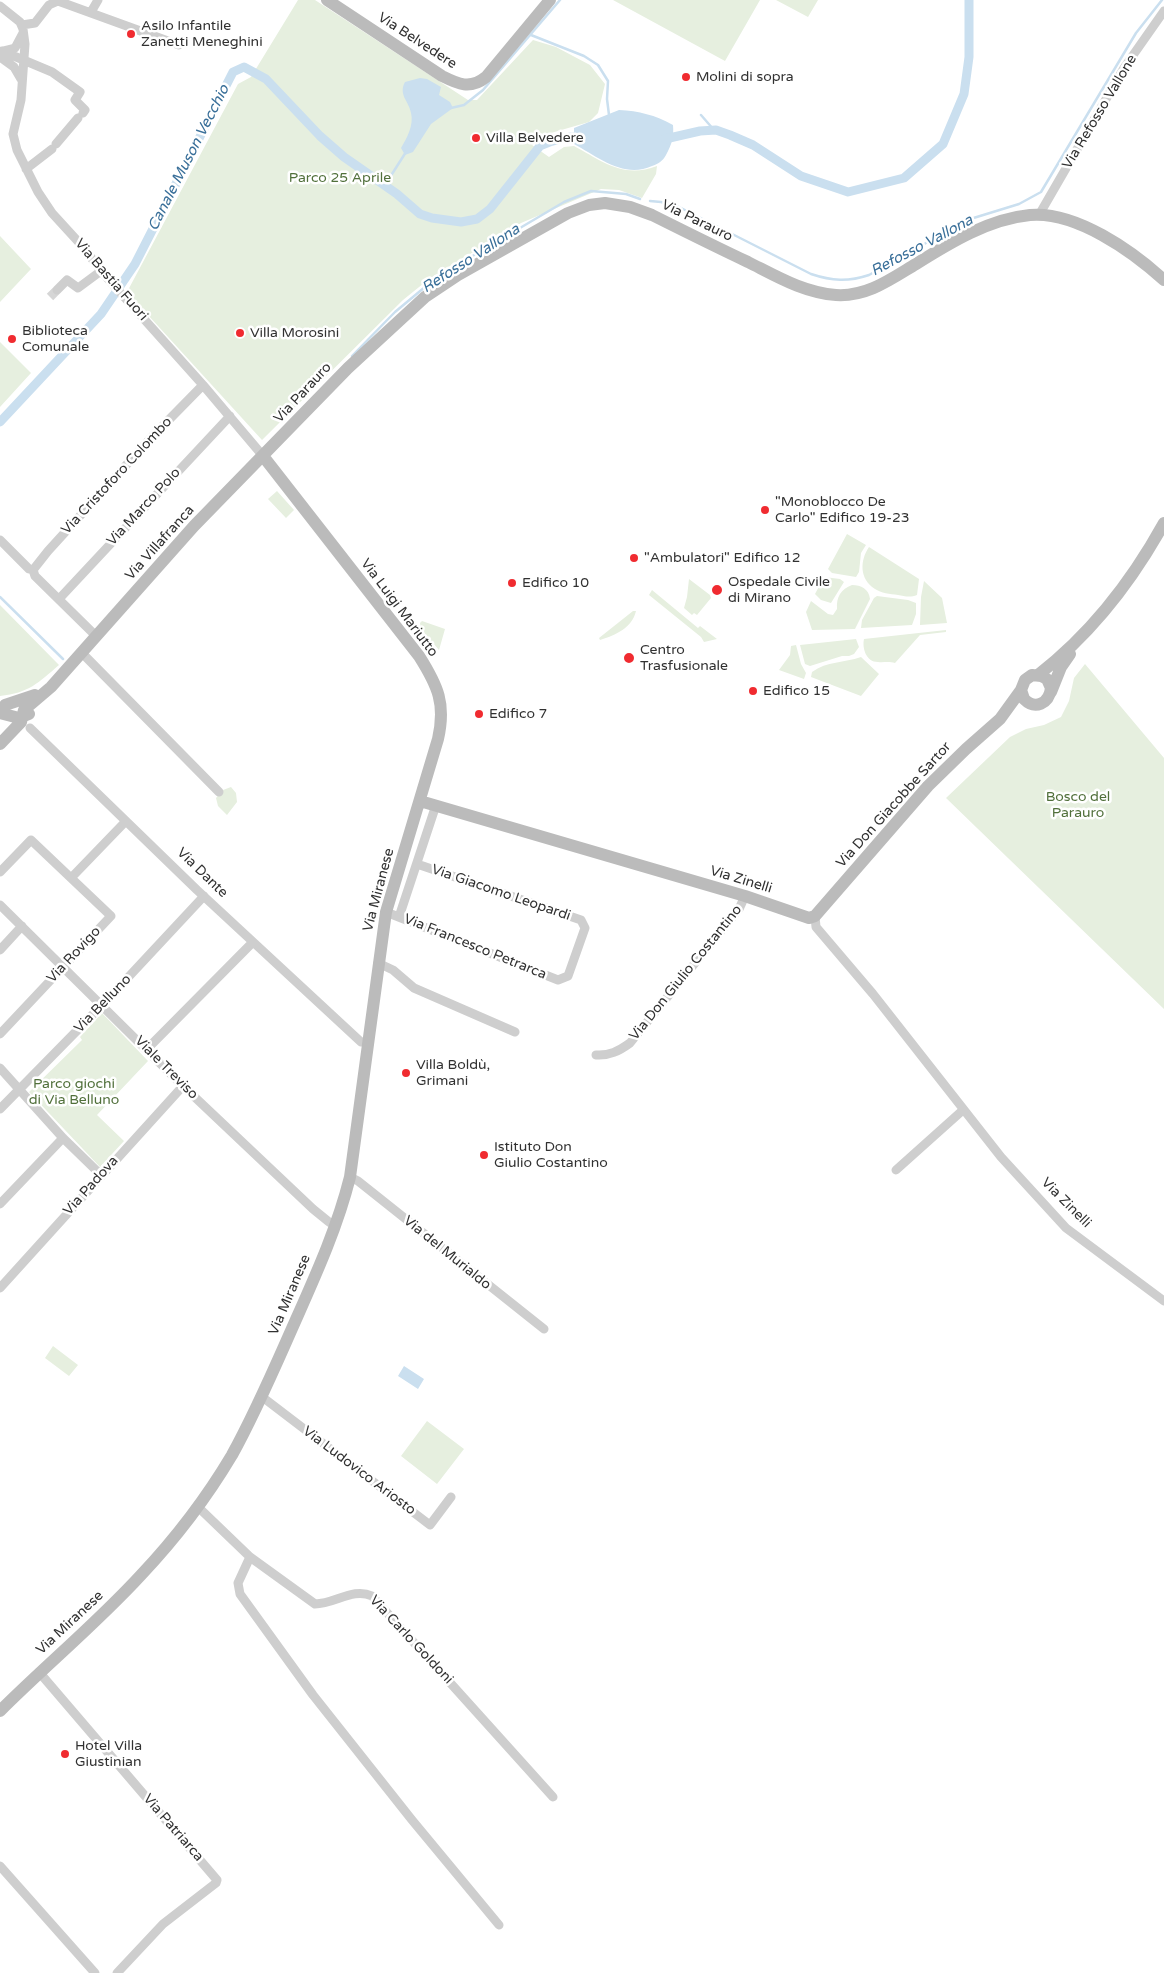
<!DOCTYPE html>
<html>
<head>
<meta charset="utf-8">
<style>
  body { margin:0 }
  canvas { display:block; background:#fff }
</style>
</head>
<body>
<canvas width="1164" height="1973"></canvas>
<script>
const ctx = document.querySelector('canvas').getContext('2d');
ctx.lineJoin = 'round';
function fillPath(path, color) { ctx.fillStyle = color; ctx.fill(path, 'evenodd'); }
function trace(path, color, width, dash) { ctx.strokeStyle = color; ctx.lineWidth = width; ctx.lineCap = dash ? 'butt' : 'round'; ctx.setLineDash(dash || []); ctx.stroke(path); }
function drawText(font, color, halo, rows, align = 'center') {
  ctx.font = font + ' "Varela Round",sans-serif'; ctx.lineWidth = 5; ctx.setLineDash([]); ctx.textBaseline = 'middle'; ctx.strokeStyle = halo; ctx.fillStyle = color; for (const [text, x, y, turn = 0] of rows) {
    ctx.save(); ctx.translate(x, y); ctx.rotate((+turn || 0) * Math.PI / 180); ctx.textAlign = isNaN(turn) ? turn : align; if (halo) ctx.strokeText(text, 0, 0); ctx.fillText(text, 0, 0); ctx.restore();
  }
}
const green = new Path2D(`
  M298 0H315L468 100H477L533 40 556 47 590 65 605 84 598 113 589 122 544 135 532 145 549 157 564 147 574 146C602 161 623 179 657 166L656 174 642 198 619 190 601 189 521 223 429 279 403 300 262 440 127 292 238 84 251 77Z
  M613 0H760L725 61Z
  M776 0H818L808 17Z
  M0 236 31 269 0 302Z
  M0 342 31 373 0 407Z
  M277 491 294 510 286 518 268 499Z
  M847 534 866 545 861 553 859 572 856 577 832 573 828 569Z
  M869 547 919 579 917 595C910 598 904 596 898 595 890 594 881 593 875 589 859 579 860 560 869 547Z
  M824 577 840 579 844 582 831 603 821 600 815 594Z
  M689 579 710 595 711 598 697 615 694 613 692 615 684 608 687 597Z
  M924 581 942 598 947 623 920 625 921 597Z
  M852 585C861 585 869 589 870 599L855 629 812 630 806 612 811 601 828 614 833 615 837 609C836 597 841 589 852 585Z
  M652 590 698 628 700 626 717 639 704 642 701 637 649 595Z
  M877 596 908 600 916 603V614L912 625 861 628 862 620 874 598Z
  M0 605 59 665C38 683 29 693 0 696Z
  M633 611H636C632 628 616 635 600 640L599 638Z
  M422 621 445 629 439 650 421 629 420 623Z
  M946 630V632L920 635 895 663C888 661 883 663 878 662 866 662 862 648 864 639Z
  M856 639 859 647 854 654 849 656H842L810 666 805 664 800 645Z
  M796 645 801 664 806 673 804 679 779 670 790 655 791 646Z
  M861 657 879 674 861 696 811 677 812 672C827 661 844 663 861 657Z
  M1085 664 1164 758V1009L946 798 1010 737 1026 729 1044 725 1061 717 1069 701 1074 678Z
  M231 787 236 793 237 802 227 815 218 806 216 798 223 790Z
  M102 1013 148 1061 97 1115 124 1141 100 1167 29 1092 82 1040 80 1037Z
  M53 1346 78 1365 69 1376 45 1358Z
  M427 1421 464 1449 437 1484 401 1456Z`);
const water = new Path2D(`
  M420 78 427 79 441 87 439 95 450 102 453 108 431 124 413 152 405 155 401 148C407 138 414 125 411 113 409 101 398 95 405 82Z
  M619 110C639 111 655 115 673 125 674 137 672 144 666 155 663 161 658 164 652 166 624 179 598 157 574 144V128Z
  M404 1366 424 1379 418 1389 398 1376Z`);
const stream = new Path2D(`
  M531 35 584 56 598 65 608 81 607 99 609 115
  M451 108 464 105 483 90 560 0
  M701 115 714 130
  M385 185 406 152
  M650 201 661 202 677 206 811 274C832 281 848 282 869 275L967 220 1019 204 1041 192 1136 33 1162 0
  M352 356 395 312 437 277 564 202 591 191 626 194 640 199
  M0 597 63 659`);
const canal = new Path2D(`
  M665 139 700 131 716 130 730 135 753 145 801 176 848 192 904 178 943 144 964 94 969 57V0
  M0 422 101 314 135 264 233 72 244 67 266 79 320 136 344 157 397 194 420 214 432 218 461 222 477 219 490 209 540 146C555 139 568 136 584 137`);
const streetTunnel = new Path2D(`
  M50 297 57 290`);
const street = new Path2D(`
  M0 6 20 22 23 29 25 44 21 100 13 134 17 150 38 192 52 213 84 248 101 271 203 385 263 456
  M91 12 98 0
  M22 25 35 23 49 5 58 1 179 45
  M2 51 52 72 80 92 75 100 85 110 83 113
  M3 51 15 48 23 33
  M0 57 14 67 21 79
  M56 144 78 118
  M26 169 52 149
  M1039 215 1124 68 1164 11
  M57 290 67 280 78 288 101 271
  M0 540 29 569 33 570 35 576 96 636
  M33 570 48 551 149 440 203 385
  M59 599 230 416
  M81 652 219 792
  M30 728 197 890 361 1042H368
  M0 872 31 840 111 916 0 1034
  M71 878 126 821
  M0 905 183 1086 313 1209 329 1222 336 1225
  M386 912 558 980 568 976 585 928 581 920 417 864
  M815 916 816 927 873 994 1001 1157 1066 1228 1164 1301
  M399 917 436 805
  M0 950 22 926
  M378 963 393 970 414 988 515 1032
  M147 1049 253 942
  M596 1055C609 1056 619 1051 630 1043L739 909 745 896
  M0 1068 63 1138 101 1175
  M0 1109 107 1000 204 896
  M896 1170 963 1110
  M350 1177 358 1181 544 1329
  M0 1204 63 1138
  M0 1288 183 1086
  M261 1396 430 1525 451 1497
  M197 1506 250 1557 315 1604C335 1604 353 1587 372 1596L553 1797
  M250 1557 238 1583 240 1594 313 1695 412 1820 499 1925
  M39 1672 217 1880 216 1883 163 1924 117 1973
  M0 1866 95 1973`);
const secondary = new Path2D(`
  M327 0 442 76C458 84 470 90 486 77L550 0
  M1038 675C1091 634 1132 581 1164 523
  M1051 692 1061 667 1070 654
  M5 705 35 695
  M0 713 19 718 29 714
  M0 744 21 722 24 710 51 687 194 526 348 368 425 297 458 275 568 213 589 205 605 203 630 207 652 215C684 231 716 247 748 262 776 276 804 293 836 295 867 297 891 279 916 264 951 242 989 219 1030 215 1076 211 1132 251 1164 280
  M420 801 745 896 809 918 815 916 928 786 966 749 1000 719 1021 690 1025 680 1032 675 1041 676 1047 679 1051 688C1049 704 1035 710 1024 699L1021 690
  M0 1711C46 1665 97 1623 141 1575 175 1539 207 1497 232 1455 257 1410 277 1362 298 1315 318 1270 338 1225 350 1177L386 912 438 739C446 704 438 686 419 656L263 456`);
const markers = [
  [131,34,5,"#f02b30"],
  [686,77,5,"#f02b30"],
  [476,138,5,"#f02b30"],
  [240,333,5,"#f02b30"],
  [12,339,5,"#f02b30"],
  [765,510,5,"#f02b30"],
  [634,558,5,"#f02b30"],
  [512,583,5,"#f02b30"],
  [717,590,6,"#f02b30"],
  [629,658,6,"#f02b30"],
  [753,691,5,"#f02b30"],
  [479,714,5,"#f02b30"],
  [406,1073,5,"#f02b30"],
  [484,1155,5,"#f02b30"],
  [65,1754,5,"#f02b30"]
];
const poiNames = [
  ["Asilo Infantile",141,26],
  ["Zanetti Meneghini",141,42],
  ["Molini di sopra",696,77],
  ["Villa Belvedere",486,138],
  ["Biblioteca",22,331],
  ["Comunale",22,347],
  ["Villa Morosini",250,333],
  ["\"Monoblocco De",775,502],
  ["Carlo\" Edifico 19-23",775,518],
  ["\"Ambulatori\" Edifico 12",644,558],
  ["Ospedale Civile",728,582],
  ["di Mirano",728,598],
  ["Edifico 10",522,583],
  ["Centro",640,650],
  ["Trasfusionale",640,666],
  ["Edifico 15",763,691],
  ["Edifico 7",489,714],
  ["Villa Boldù,",416,1065],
  ["Grimani",416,1081],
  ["Istituto Don",494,1147],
  ["Giulio Costantino",494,1163],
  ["Hotel Villa",75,1746],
  ["Giustinian",75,1762]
];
const streetNames = [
  ["Via Belvedere",417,41,33],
  ["Via Refosso Vallone",1100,112,-59],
  ["Via Parauro",697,221,26],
  ["Via Bastia Fuori",111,280,49],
  ["Via Parauro",303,393,-47],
  ["Via Cristoforo Colombo",117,476,-47],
  ["Via Marco Polo",144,507,-47],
  ["Via Villafranca",160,543,-48],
  ["Via Luigi Mariutto",399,608,53],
  ["Via Don Giacobbe Sartor",894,805,-48],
  ["Via Dante",202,873,44],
  ["Via Zinelli",741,880,17],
  ["Via Miranese",379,890,-75],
  ["Via Giacomo Leopardi",501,893,19],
  ["Via Francesco Petrarca",475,947,22],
  ["Via Rovigo",74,955,-47],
  ["Via Don Giulio Costantino",686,973,-51],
  ["Via Belluno",103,1004,-46],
  ["Viale Treviso",166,1068,45],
  ["Via Padova",91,1186,-48],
  ["Via Zinelli",1066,1203,45],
  ["Via del Murialdo",447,1253,39],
  ["Via Miranese",290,1295,-67],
  ["Via Ludovico Ariosto",359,1471,37],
  ["Via Miranese",70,1623,-43],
  ["Via Carlo Goldoni",411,1640,47],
  ["Via Patriarca",173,1828,49]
];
const parkNames = [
  ["Parco 25 Aprile",340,178],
  ["Bosco del",1078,797],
  ["Parauro",1078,813],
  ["Parco giochi",74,1084],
  ["di Via Belluno",74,1100]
];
const waterNames = [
  ["Canale Muson Vecchio",189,158,-63],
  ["Refosso Vallona",922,246,-28],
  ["Refosso Vallona",471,259,-33]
];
fillPath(green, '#e6efdf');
fillPath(water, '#cadfef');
trace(stream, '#cadfef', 2.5);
trace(canal, '#cadfef', 9);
trace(streetTunnel, '#d6d6d6', 9, [9, 4.5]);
trace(street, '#cecece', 9);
trace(secondary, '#bbb', 12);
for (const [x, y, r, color] of markers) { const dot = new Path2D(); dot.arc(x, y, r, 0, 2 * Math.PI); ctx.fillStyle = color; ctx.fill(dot); trace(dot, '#fff', 2); }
drawText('14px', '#313131', '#fff', poiNames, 'left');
drawText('14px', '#313131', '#fff', streetNames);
drawText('14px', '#51703b', '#fff', parkNames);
drawText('italic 15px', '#396f99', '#fff', waterNames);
</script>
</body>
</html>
